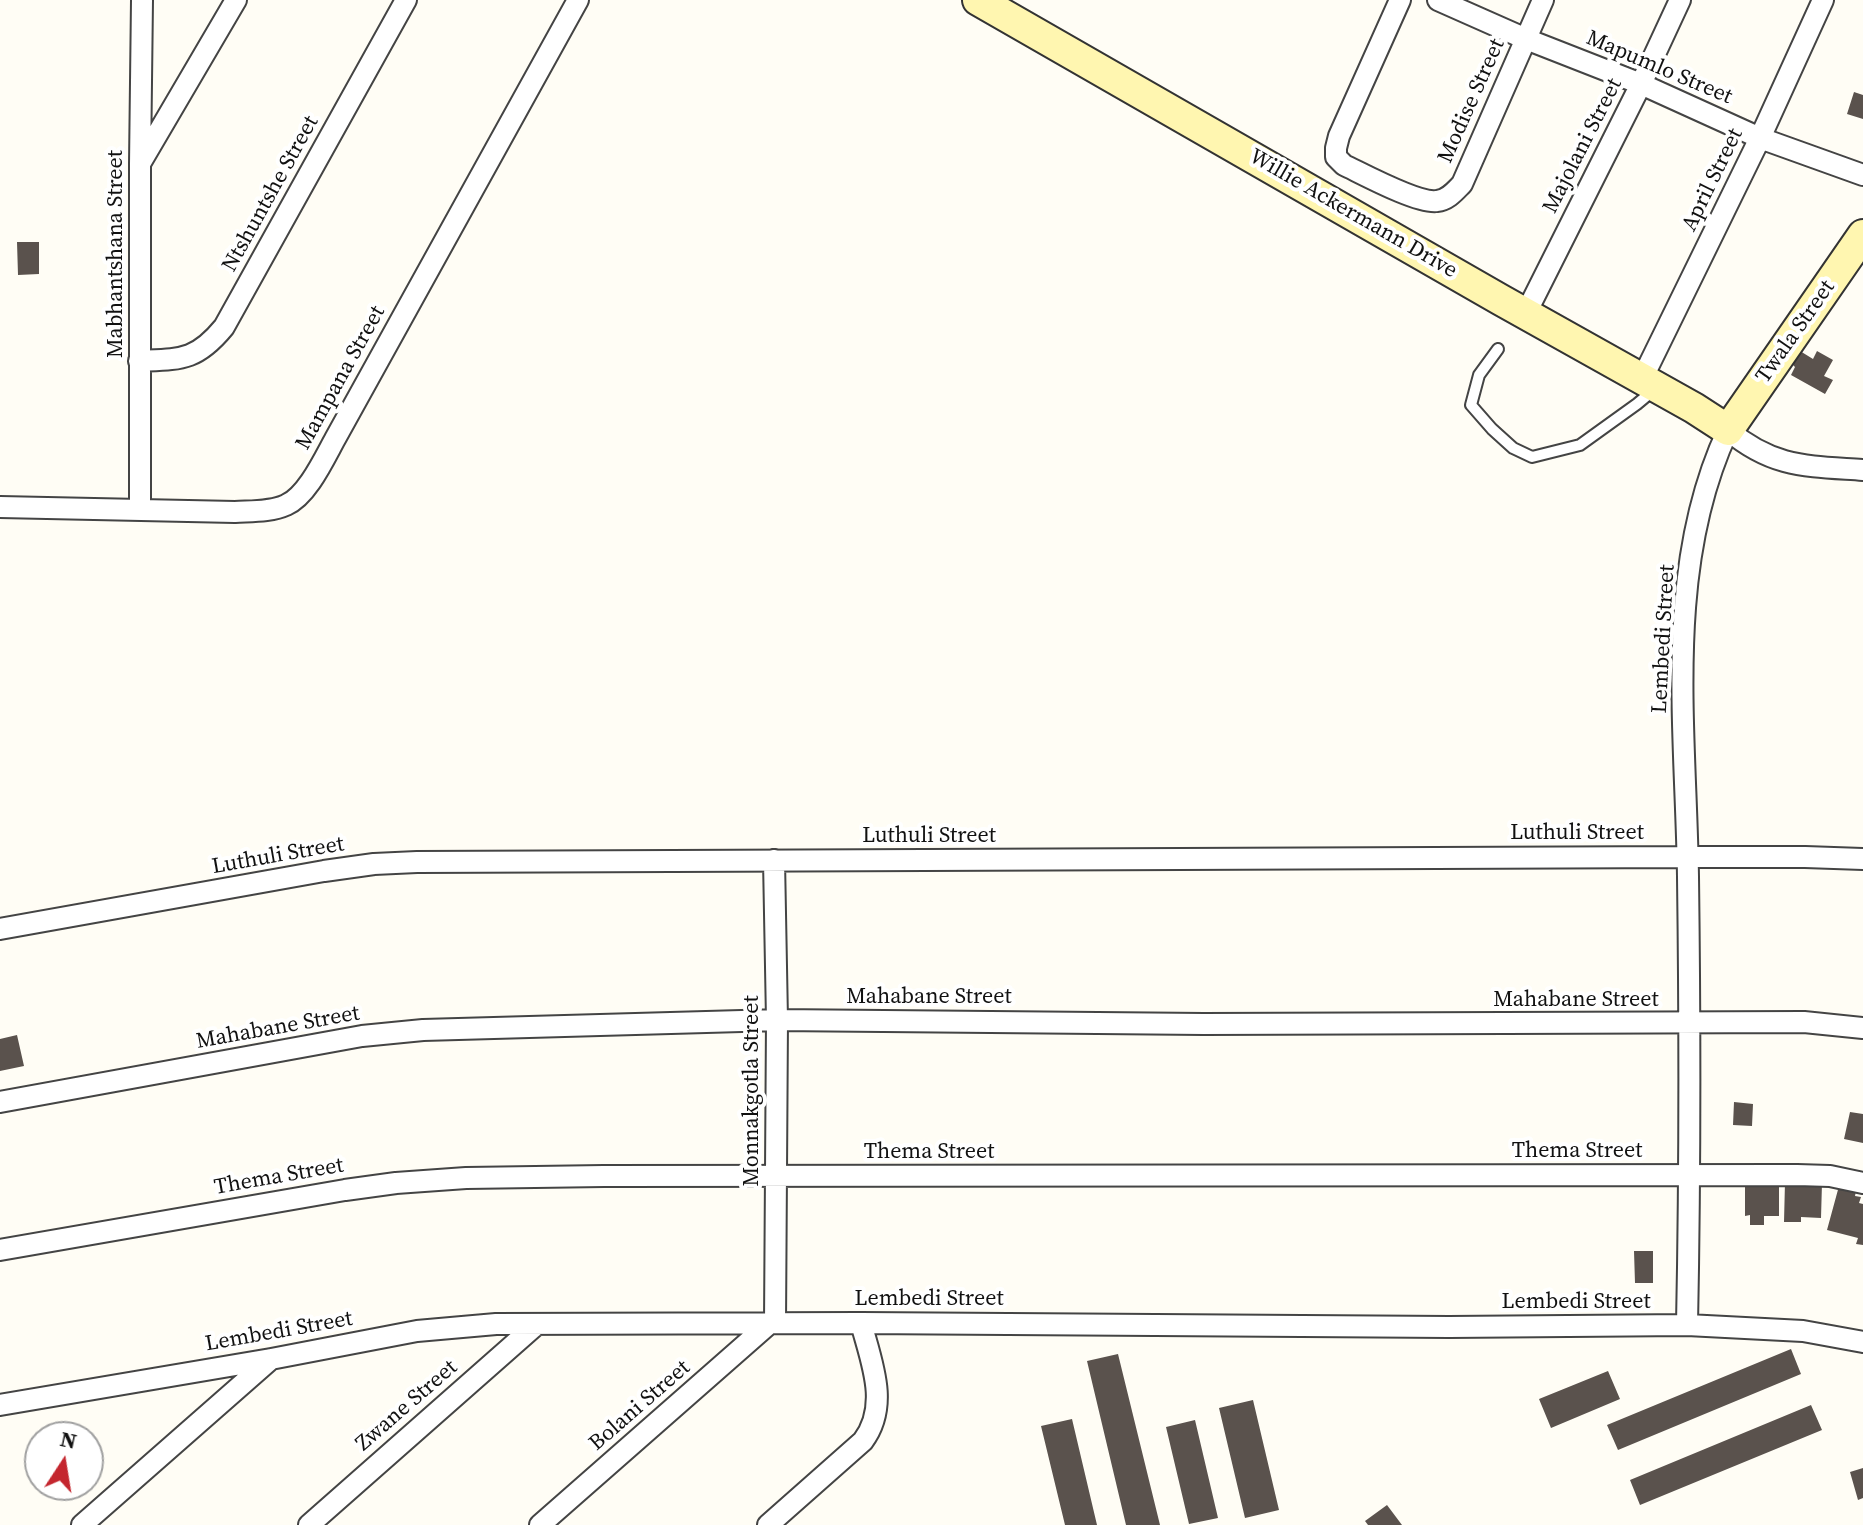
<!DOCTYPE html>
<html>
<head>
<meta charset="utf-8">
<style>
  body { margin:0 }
  #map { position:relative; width:1863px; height:1525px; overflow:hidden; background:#fffdf5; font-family:"Source Serif 4",serif }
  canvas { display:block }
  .north { position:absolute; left:24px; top:1421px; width:80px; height:80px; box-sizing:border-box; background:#fff; border:2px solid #a0a0a0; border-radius:50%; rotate:12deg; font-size:22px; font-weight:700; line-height:32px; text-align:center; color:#111 }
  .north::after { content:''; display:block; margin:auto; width:28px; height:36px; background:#c4262e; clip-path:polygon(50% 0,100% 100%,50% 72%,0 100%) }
</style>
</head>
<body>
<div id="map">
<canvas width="1863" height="1525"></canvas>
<div class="north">N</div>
</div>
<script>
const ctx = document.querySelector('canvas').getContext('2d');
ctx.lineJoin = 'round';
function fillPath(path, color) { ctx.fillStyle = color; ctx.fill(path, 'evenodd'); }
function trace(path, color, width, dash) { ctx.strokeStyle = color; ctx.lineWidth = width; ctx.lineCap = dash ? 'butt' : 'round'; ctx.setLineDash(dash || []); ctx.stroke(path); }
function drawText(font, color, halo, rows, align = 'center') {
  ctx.font = font + ' "Source Serif 4",serif'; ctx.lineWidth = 8; ctx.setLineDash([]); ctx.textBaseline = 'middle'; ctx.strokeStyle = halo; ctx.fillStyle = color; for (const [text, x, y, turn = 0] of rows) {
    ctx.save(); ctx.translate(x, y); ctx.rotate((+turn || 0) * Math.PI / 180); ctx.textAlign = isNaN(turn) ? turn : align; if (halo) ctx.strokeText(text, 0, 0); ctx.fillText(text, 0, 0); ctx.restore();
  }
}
const building = new Path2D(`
  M1854 92 1863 95V119L1847 114Z
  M17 242H39V274L18 275Z
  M1800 351 1813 359 1817 351 1833 360 1824 376 1833 380 1825 394 1791 375 1795 367 1793 365Z
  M17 1035 24 1066 0 1071V1039Z
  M1734 1102 1753 1104 1752 1126 1733 1125Z
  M1850 1112 1863 1114V1143L1844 1139Z
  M1745 1178H1779V1216H1764V1225H1750V1215L1745 1216Z
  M1785 1182 1822 1183 1821 1218 1801 1217V1222H1784Z
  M1839 1186 1856 1191 1855 1196 1861 1197 1859 1203 1863 1204V1245L1856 1244 1858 1238 1827 1230Z
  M1634 1251H1653V1283H1635Z
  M1791 1349 1801 1374 1618 1450 1607 1425Z
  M1118 1354 1160 1525H1126L1087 1361Z
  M1608 1371 1620 1399 1551 1428 1539 1399Z
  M1253 1400 1279 1510 1245 1518 1219 1408Z
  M1811 1405 1822 1430 1640 1505 1630 1480Z
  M1072 1419 1097 1525H1065L1041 1426Z
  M1195 1420 1218 1518 1189 1524 1166 1427Z
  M1863 1468V1498L1858 1500 1850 1472Z
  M1387 1505 1402 1525H1368L1365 1521Z`);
const lane = new Path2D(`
  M1498 349 1479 375 1471 405 1492 429 1513 448 1532 457 1580 445 1637 404 1655 389`);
const street = new Path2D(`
  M1400 0 1339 136 1336 148V157L1344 165C1363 174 1418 204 1437 201 1448 200 1455 191 1462 184L1543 0
  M1438 0 1526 39 1641 84 1760 138 1863 175
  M141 162 236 0
  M1526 313 1641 84 1680 0
  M139 361C181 359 196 361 224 327L406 0
  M1642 379 1760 138 1823 0
  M0 507 235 512C251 511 271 512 286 505 307 496 324 459 335 439L578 0
  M140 509V164L142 0
  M774 860 777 1020 775 1323
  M0 929 324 871 374 864 417 862 1688 857H1805L1863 859
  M0 1102 362 1036 423 1030 777 1020 1204 1024 1804 1022 1863 1028
  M0 1250 345 1190 396 1183 466 1178 604 1176 1797 1175 1830 1176 1863 1183
  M1687 1325C1690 1176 1690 1027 1688 877 1686 729 1663 568 1728 430 1773 468 1807 466 1863 470
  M0 1405 271 1359 417 1331 496 1324 861 1323 1449 1327 1687 1325 1803 1331 1863 1342
  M82 1525 271 1359
  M309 1525 537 1324
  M540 1525 770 1323
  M768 1525 863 1441C890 1405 871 1361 861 1323`);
const secondary = new Path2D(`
  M978 0 1501 300 1694 408 1728 430 1863 235`);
const streetNames = [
  ["Mapumlo Street",1659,68,23],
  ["Modise Street",1472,101,-66],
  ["Majolani Street",1583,146,-63],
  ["April Street",1713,180,-64],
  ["Ntshuntshe Street",271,194,-61],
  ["Willie Ackermann Drive",1353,214,30],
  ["Mabhantshana Street",116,254,-90],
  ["Twala Street",1796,332,-55],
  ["Mampana Street",341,378,-61],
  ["Lembedi Street",1664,639,-87],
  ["Luthuli Street",1577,833],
  ["Luthuli Street",929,836],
  ["Luthuli Street",278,856,-10],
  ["Mahabane Street",929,997],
  ["Mahabane Street",1576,1000],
  ["Mahabane Street",278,1028,-10],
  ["Monnakgotla Street",752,1091,-90],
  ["Thema Street",1577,1151],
  ["Thema Street",929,1152],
  ["Thema Street",279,1177,-10],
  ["Lembedi Street",929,1299],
  ["Lembedi Street",1576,1302],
  ["Lembedi Street",279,1332,-10],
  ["Zwane Street",407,1406,-41],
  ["Bolani Street",640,1406,-41]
];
fillPath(building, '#5a524d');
trace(lane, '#444', 14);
trace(street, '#444', 24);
trace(secondary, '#333', 34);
trace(lane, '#fff', 10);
trace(street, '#fff', 20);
trace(secondary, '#fff6b0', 30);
drawText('22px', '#111', '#fff', streetNames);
</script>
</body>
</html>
